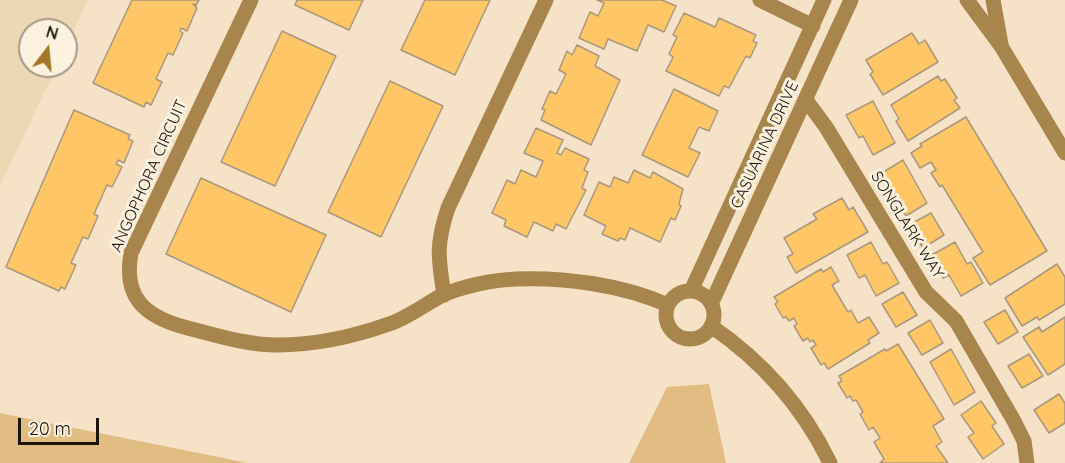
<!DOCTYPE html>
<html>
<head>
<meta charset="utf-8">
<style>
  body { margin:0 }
  #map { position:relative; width:1065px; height:463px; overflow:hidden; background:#f6e3c7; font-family:Quicksand,sans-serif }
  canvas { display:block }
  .north { position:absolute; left:18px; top:18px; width:60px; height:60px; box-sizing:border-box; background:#fdf1e0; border:2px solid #a3998b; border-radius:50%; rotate:16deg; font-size:16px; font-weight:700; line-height:24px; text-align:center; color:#1c150b }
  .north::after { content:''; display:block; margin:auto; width:21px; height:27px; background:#a27627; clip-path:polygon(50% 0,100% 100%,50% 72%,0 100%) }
  .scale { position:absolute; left:18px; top:418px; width:81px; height:27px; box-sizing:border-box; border:3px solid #1c150b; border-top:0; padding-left:8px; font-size:18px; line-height:21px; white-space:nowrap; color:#1c150b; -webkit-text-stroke:4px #fdf1e0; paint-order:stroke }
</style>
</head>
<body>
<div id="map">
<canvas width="1065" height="463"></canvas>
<div class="north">N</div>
<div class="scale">20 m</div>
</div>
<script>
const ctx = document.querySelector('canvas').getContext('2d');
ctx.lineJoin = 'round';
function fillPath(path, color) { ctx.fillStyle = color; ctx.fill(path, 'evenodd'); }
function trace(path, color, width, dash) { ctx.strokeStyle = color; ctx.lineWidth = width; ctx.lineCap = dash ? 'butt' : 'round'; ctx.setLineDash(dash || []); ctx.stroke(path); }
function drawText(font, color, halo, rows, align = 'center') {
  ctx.font = font + ' Quicksand,sans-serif'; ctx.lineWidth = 6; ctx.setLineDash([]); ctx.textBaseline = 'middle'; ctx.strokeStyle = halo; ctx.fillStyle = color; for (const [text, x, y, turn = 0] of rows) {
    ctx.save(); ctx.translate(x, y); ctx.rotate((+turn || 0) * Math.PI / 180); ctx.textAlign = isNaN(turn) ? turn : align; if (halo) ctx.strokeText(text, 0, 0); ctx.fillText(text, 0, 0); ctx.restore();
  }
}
const built = new Path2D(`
  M0 0H88L66 47V30H30V66H57L0 186Z`);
const green = new Path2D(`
  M709 384 726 463H629L667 387Z
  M0 413 248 463H0Z`);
const building = new Path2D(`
  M132 0H199L196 5 193 4 197 8 187 31 181 28 180 31 183 33 173 55 168 53 156 79 162 82 151 105 146 102 144 107 93 83Z
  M297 0H363L349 30 295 5Z
  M425 0H490L455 75 401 50Z
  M597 0H662L676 6 664 32 648 25 637 51 608 39 604 49 579 38 590 12 598 16 604 3Z
  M684 13 715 27 719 18 756 35 753 41 757 43 750 58 746 56 729 88 724 86 719 96 666 71 673 57 669 54 677 37 673 35Z
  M282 31 336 56 275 186 221 162Z
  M912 33 919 44 925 40 938 62 883 95 870 74 873 72 866 60Z
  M577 45 599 56 595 66 620 80 591 145 541 120 545 110 542 109 550 91 556 94 566 74 559 70 567 51 572 55Z
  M938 76 941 81 945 79 957 98 954 100 960 108 908 141 896 121 899 119 891 105Z
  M390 81 443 106 381 237 328 212Z
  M674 89 718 111 709 131 699 127 689 148 700 153 688 177 642 155Z
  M873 101 895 143 873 155 863 136 859 138 846 115Z
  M74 110 130 135 128 139 133 141 124 163 118 160 116 164 122 167 112 187 107 185 94 214 98 216 88 239 83 237 71 263 76 265 65 289 61 287 59 291 6 267Z
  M966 117 1047 251 990 285 973 258 983 252 942 185 940 187 931 173 936 170 931 162 920 168 911 153 922 146 920 144Z
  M536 128 563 140 557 153 561 155 565 148 589 159 584 170 588 172 582 188 586 190 566 229 556 224 553 231 534 222 527 237 504 226 506 220 492 213 507 180 515 184 521 170 536 177 543 161 524 153Z
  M903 160 927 203 906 216 882 173Z
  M634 170 650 178 653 172 683 189 679 204 681 206 675 220 671 218 660 242 630 228 625 240 620 238 618 241 602 234 606 226 584 215 599 182 610 187 614 177 628 183Z
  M201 178 326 235 291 312 166 254Z
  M842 198 849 210 853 207 868 232 796 273 787 257 793 254 784 238 817 219 813 214Z
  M931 213 944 235 923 248 909 225Z
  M871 242 883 264 887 262 899 283 876 296 865 275 859 278 847 255Z
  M955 242 967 264 971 262 983 283 961 296 949 275 943 278 930 256Z
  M1057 264 1065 277V304L1039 320 1037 317 1022 326 1005 298Z
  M831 267 839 281 832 285 848 312 851 310 858 323 869 317 879 333 868 340 870 343 828 369 824 363 821 365 811 348 816 345 813 340 810 342 808 338 803 341 794 326 797 324 794 318 789 321 786 317 783 318 775 304 778 302 774 297 821 269 823 272Z
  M903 292 917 315 896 327 882 304Z
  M1005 310 1018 332 998 344 984 322Z
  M1065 317V364L1048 375 1023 337 1039 327 1042 332Z
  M930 320 943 343 922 355 908 333Z
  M898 344 944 419 933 426 942 442 936 446 948 463H880L884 459 874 442 880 438 873 427 869 430 860 414 863 412 856 400 853 401 850 396 847 398 838 383 842 381 839 376 885 349 886 351Z
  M951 349 975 392 954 405 930 362Z
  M1029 354 1043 376 1022 388 1008 366Z
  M1059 394 1065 403V423L1049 433 1034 410Z
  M981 401 996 423 992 426 1004 444 983 459 968 437 974 433 961 415Z`);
const minor = new Path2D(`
  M251 0 131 253C123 297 144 316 184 327 215 335 246 345 278 345 314 345 355 336 389 324 407 318 424 305 441 296 462 286 493 280 516 279 565 277 623 285 668 305
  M760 0 813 26
  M806 100 826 127 926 292 956 321 1014 421 1024 441 1027 463
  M691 291 824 0
  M666 315a24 24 0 1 1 48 0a24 24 0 1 1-48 0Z
  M444 295C438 257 436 244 448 208L546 0
  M711 304 851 0
  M711 326C762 361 803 407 830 463`);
const tertiary = new Path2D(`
  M967 0 1001 46 1065 153
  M993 0 1001 44`);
const streetNames = [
  ["CASUARINA DRIVE",765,145,-65],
  ["ANGOPHORA CIRCUIT",149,176,-66],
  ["SONGLARK WAY",907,225,58]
];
fillPath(built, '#eed7b4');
fillPath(green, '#e1bd84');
fillPath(building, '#ffc668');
trace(building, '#a9987e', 1.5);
trace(minor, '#a8854d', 15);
trace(tertiary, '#a8854d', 15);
drawText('16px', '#1c150b', '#fdf1e0', streetNames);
</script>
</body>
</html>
